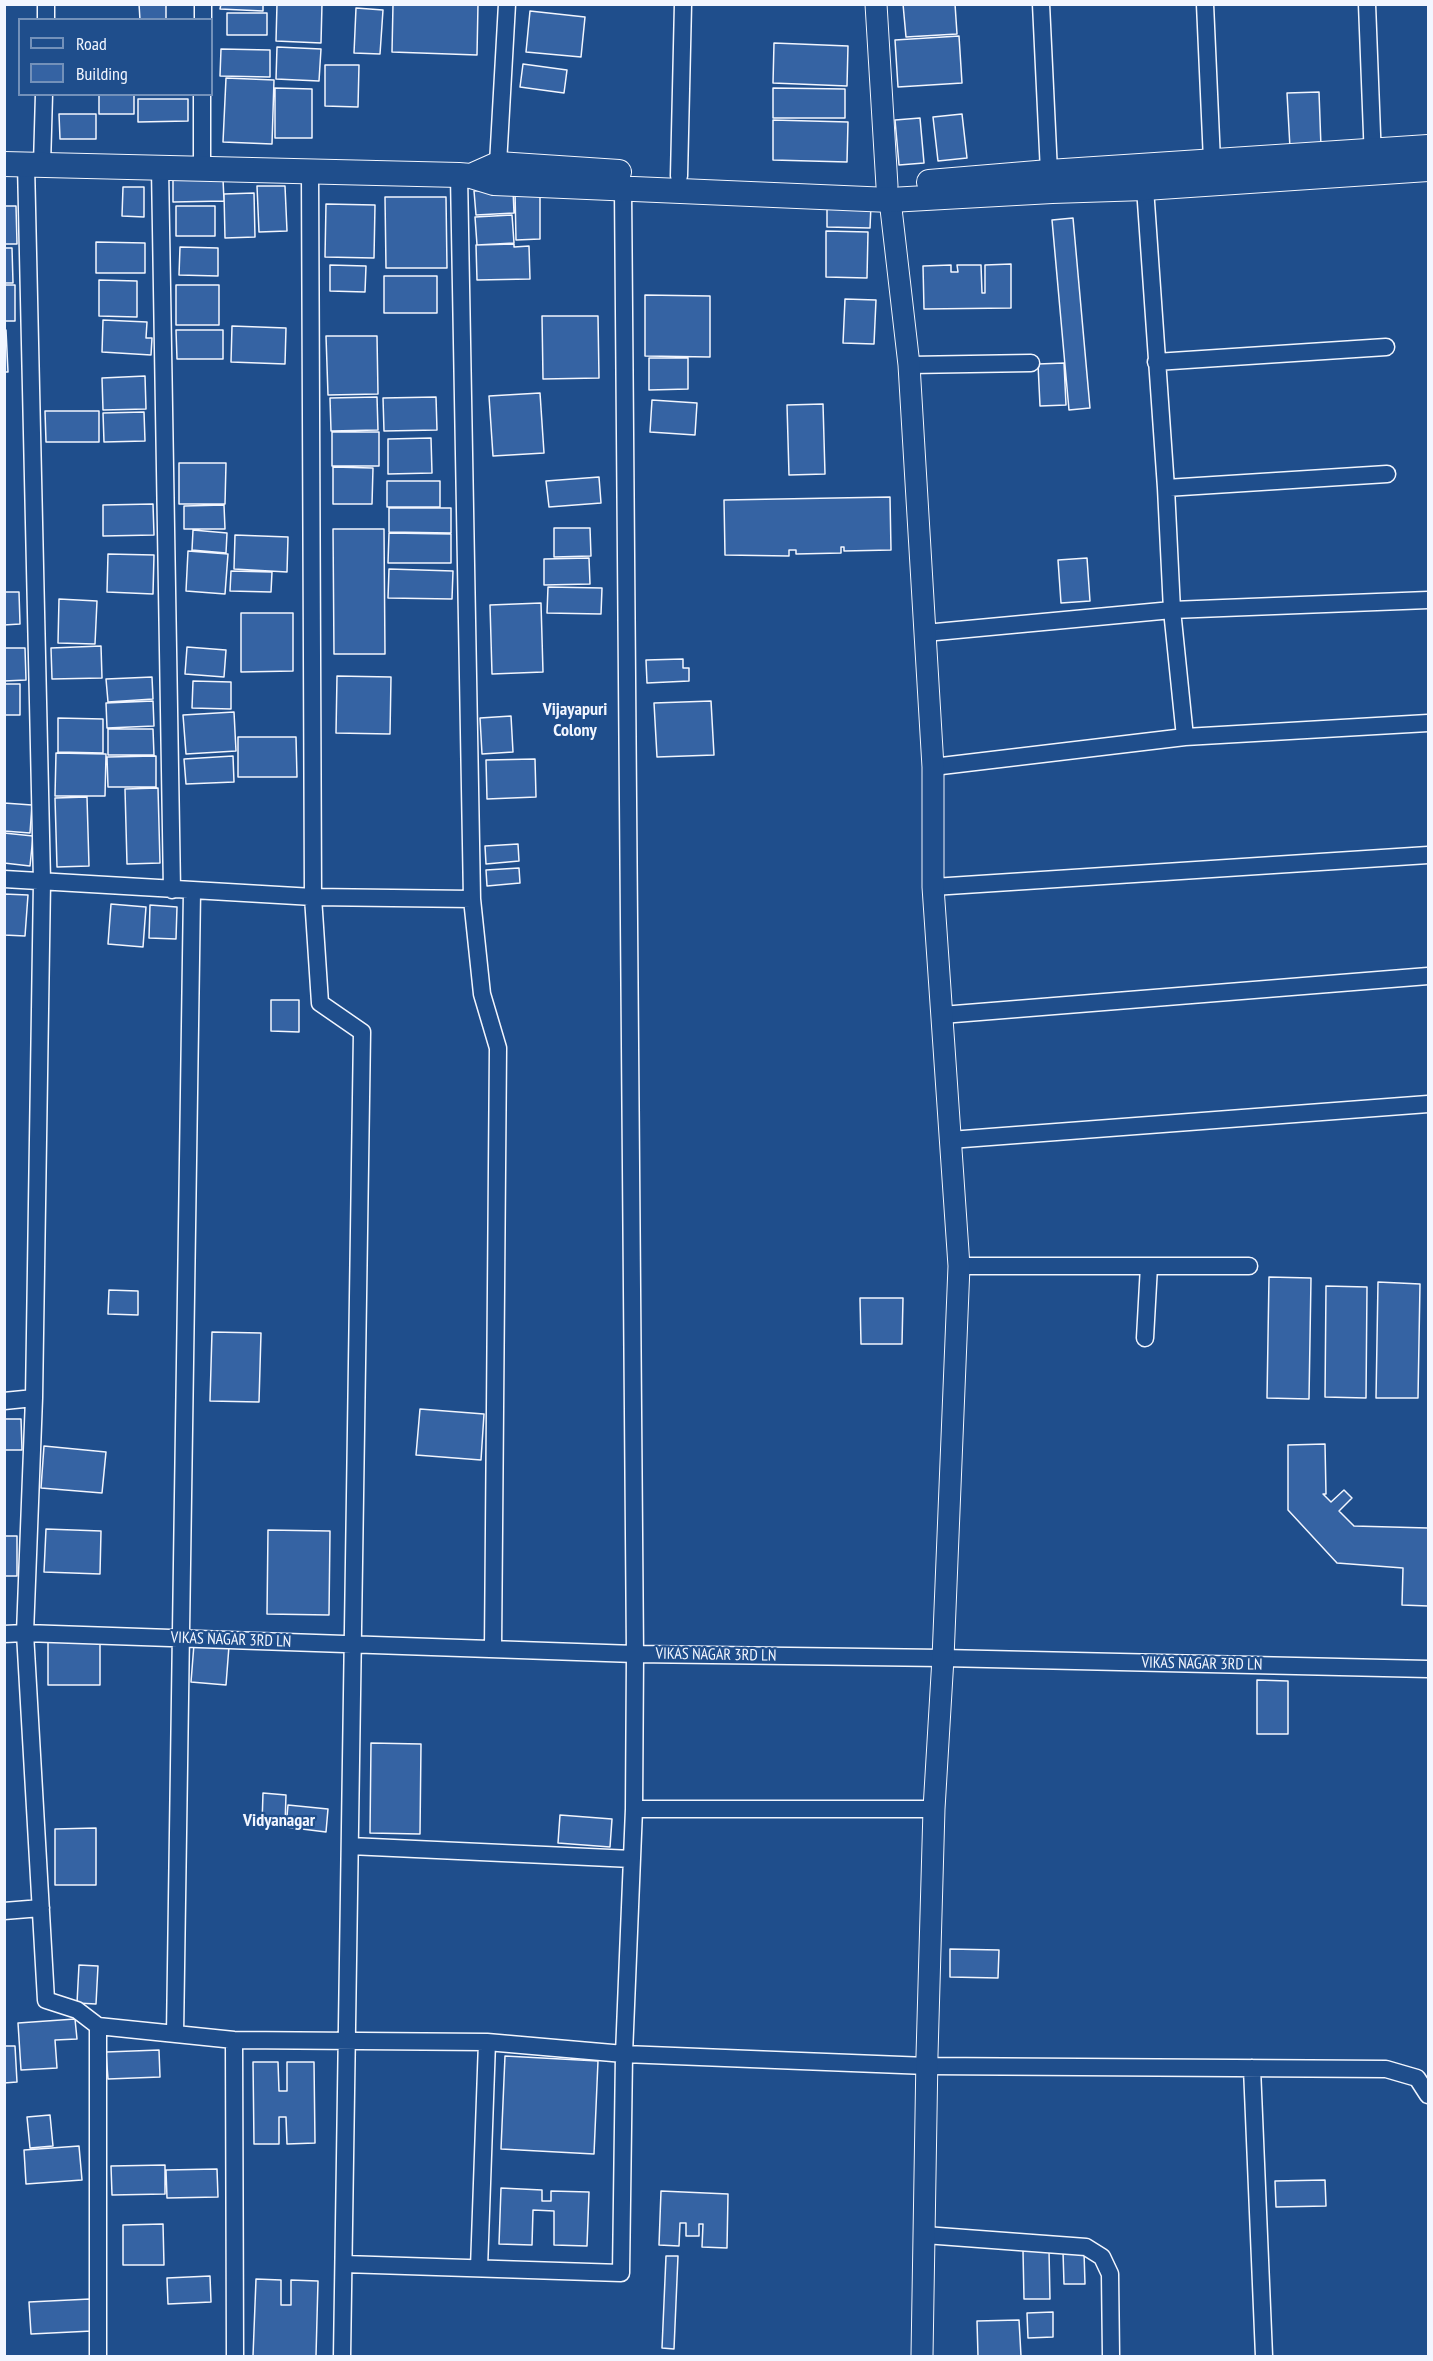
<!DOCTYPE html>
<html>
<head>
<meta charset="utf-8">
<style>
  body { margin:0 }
  #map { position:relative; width:1433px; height:2361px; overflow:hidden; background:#1f4e8c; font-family:"PT Sans Narrow",sans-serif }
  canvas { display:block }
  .frame { position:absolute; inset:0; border:6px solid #f2f6ff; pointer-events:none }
  .legend { position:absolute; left:18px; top:18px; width:195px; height:78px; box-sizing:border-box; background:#1f4e8c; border:2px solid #7391ba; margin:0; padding:8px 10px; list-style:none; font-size:18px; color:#f2f6ff }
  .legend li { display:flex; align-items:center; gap:12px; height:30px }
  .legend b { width:30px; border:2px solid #7391ba }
</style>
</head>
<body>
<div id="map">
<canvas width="1433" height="2361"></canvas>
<div class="frame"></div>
<ul class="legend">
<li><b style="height:8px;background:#1f4e8c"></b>Road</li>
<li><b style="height:16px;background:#3563a3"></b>Building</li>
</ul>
</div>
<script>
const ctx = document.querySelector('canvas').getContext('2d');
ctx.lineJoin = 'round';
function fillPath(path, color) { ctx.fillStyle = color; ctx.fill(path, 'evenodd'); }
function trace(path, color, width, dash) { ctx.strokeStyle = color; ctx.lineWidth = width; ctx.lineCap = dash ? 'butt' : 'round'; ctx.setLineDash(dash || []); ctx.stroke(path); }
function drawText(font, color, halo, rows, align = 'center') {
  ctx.font = font + ' "PT Sans Narrow",sans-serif'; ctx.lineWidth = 4.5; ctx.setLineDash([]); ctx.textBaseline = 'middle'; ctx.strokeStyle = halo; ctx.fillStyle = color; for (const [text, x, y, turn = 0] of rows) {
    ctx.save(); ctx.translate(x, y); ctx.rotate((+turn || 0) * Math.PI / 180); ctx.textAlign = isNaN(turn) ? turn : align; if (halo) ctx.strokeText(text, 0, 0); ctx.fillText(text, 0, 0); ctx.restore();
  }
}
const building = new Path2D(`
  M139 4H166V20H140Z
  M221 4H263V11L220 9Z
  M277 4H322L321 43 276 41Z
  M393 4H478L477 55 392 52Z
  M903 4H955L957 34 906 37Z
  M356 8 383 10 380 54 354 53Z
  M530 11 585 17 581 57 526 52Z
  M227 13H267V35H227Z
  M959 36 962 83 898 87 895 40Z
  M774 43 848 46 847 86 773 83Z
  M277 47 321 49 319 81 276 79Z
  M221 49 270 50V77L220 76Z
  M523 64 567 70 564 93 520 87Z
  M325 65H359L358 107 325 106Z
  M226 78 274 80 272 144 223 142Z
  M275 88 312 89V138H275Z
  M773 88 845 89V118H773Z
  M1319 92 1321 147 1290 148 1287 93Z
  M99 94H134V114H99Z
  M138 99H188V121L138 122Z
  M59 114H96V139H60Z
  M962 114 967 158 938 161 933 117Z
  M920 118 924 163 899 165 895 120Z
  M773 120 848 122 847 162 773 160Z
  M223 179 224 201 173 202V180Z
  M257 186H285L287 231 259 232Z
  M123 187H144V217L122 216Z
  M513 189 514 213 476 215 474 191Z
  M515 191H540V239L516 240Z
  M254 193 255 237 225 238 224 194Z
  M385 197H446L447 268H386Z
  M326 204 375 205 374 258 325 257Z
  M827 204 871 205 870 228 827 227Z
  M4 206H16L17 244H4Z
  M176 206H215V236H176Z
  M512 215 514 243 477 245 475 217Z
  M1073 218 1090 408 1069 410 1052 220Z
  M826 231 868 232 867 278 826 277Z
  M96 242 145 243V273H96Z
  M514 244V247L529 246 530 279 477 280 476 245Z
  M180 247 218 248V276L179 275Z
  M4 248H12L13 283H4Z
  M1011 264V308L924 309 923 266 951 265V272H958L957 265H981L982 293H985V265Z
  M330 265 366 266 365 292 330 291Z
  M384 276H437V313H384Z
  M99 280 137 281V317L99 316Z
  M4 285H15V321H4Z
  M176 285H219V325H176Z
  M645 295 710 296V357L645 356Z
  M845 299 876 300 874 344 843 343Z
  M542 316H598L599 378 543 379Z
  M103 320 147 322 146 338H152L151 355 102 352Z
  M232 326 286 328 285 364 231 362Z
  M4 330H6L8 372H4Z
  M176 330H223V359H177Z
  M326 336H377L378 394 328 395Z
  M649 358H688V389L649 390Z
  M1064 363 1066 405 1040 406 1038 364Z
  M145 376 146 409 103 410 102 378Z
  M540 393 544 453 493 456 489 396Z
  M377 397 378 430 331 431 330 398Z
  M436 397 437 430 384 431 383 398Z
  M652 400 697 403 695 435 650 432Z
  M823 404 825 474 789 475 787 405Z
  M45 411H99V442H46Z
  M144 412 145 441 104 442 103 413Z
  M332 432H379V466H332Z
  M431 438 432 473 388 474V439Z
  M179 463H226L225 504H179Z
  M333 467 373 468 372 504H333Z
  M599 477 601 503 549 507 546 481Z
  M387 481H440V507H387Z
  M890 497 891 550 844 551V547H841V553L796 554V550H789V556L725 555 724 500Z
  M153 504 154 535 103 536V505Z
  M224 505 225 529H184V506Z
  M389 508H451V533L389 532Z
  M554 528H590L591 556 554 557Z
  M333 529H384L385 654H334Z
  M193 530 227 533 226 553 192 550Z
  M389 533 451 534V563H388Z
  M235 535 288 537 287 572 234 569Z
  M188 551 228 554 225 594 186 591Z
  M108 554 154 555 153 594 107 592Z
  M589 558 590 584 544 585V559Z
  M1087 558 1090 601 1061 603 1058 560Z
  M389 569 453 571 452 599 388 598Z
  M231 571 272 572 271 592 230 591Z
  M548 587 602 588 601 614 547 613Z
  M4 592H19L20 624 4 625Z
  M59 599 97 601 95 644 58 643Z
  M541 603 543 672 492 674 490 605Z
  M241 613H293V671L241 672Z
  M101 646 102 678 52 679 51 648Z
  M187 647 226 650 224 677 185 674Z
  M4 648H25L26 680 4 681Z
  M683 659V668H689V681L647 683 646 660Z
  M337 676 391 677 390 734 336 733Z
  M152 677 153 699 108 702 106 679Z
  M193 681 231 682V709L192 708Z
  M4 684H20V715H4Z
  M153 701 154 726 107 728 106 703Z
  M711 701 714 755 657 757 654 703Z
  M234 712 236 751 186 754 183 715Z
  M511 716 513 752 482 754 480 718Z
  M58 718 103 719V753L58 752Z
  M108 729H153L154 755H108Z
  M238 737H296L297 777H238Z
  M56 753 106 754 105 796H55Z
  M156 756V787H108L107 757Z
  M233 756 234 782 186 784 184 759Z
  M535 759 536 797 487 799 486 760Z
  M158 788 160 863 127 864 125 789Z
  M87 797 89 866 57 867 55 798Z
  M4 803 32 805 30 833 4 831Z
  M4 833 33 836 30 866 4 863Z
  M518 844 519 861 486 864 485 846Z
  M519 868 520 883 487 886 486 870Z
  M4 894 28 895 25 936 4 935Z
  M111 904 146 907 143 947 108 944Z
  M150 905 177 907 176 939 149 938Z
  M271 1000H299V1032L271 1031Z
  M1269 1277 1311 1278 1309 1399 1267 1398Z
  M1378 1282 1420 1284 1418 1398H1376Z
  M1326 1286 1367 1287 1366 1398 1325 1397Z
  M109 1290 138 1291V1315L108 1314Z
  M860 1298H903L902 1344H861Z
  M212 1332 261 1333 259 1402 210 1401Z
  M420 1409 484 1414 481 1460 416 1455Z
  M4 1419H21L22 1450H4Z
  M1325 1444 1326 1494H1323L1331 1502 1344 1490 1352 1498 1339 1511 1354 1526 1428 1528V1606L1402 1605 1403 1568 1337 1563 1288 1510V1445Z
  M44 1446 106 1452 102 1493 41 1488Z
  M46 1529 101 1531 100 1574 44 1572Z
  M268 1530 330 1531 329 1615 267 1614Z
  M4 1536H17V1576H4Z
  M48 1638H100V1685H48Z
  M194 1644 229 1646 226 1685 191 1682Z
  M1257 1680 1288 1681V1734H1257Z
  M371 1743 421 1744 420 1834 370 1833Z
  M263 1793 286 1795 285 1825 262 1824Z
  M288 1805 328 1809 326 1832 286 1827Z
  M560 1815 612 1819 610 1847 558 1843Z
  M96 1828V1885H55V1829Z
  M950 1949 999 1950 998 1978 950 1977Z
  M79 1965 98 1966 96 2004 77 2003Z
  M75 2019 77 2039 55 2040 57 2068 21 2070 18 2023Z
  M4 2046H15L17 2082 4 2083Z
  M159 2050 160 2077 108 2079 106 2052Z
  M505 2056 598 2061 594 2154 501 2149Z
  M253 2062H278L279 2091H287V2062H314L315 2143 287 2144 286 2117H279V2144H254Z
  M50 2115 53 2146 30 2148 27 2117Z
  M79 2146 82 2180 26 2184 24 2150Z
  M165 2165V2194L112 2195 111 2166Z
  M217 2169 218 2197 167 2198 166 2170Z
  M1325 2180 1326 2206 1276 2207 1275 2181Z
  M501 2188 542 2190V2201H551V2191L589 2192 587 2246 554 2245V2211L533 2210 532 2245 499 2244Z
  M661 2191 728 2194 727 2248 702 2247 703 2224H699V2236H686V2223H680L679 2246 659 2245Z
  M163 2224 164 2265H123V2225Z
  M1049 2250 1050 2299H1024L1023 2251Z
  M1063 2252H1084L1085 2284H1064Z
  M666 2256H678L674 2349 662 2348Z
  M210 2276 211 2302 168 2304 167 2278Z
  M256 2279 281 2280V2305H291V2280L318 2281 316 2356H253Z
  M90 2299 92 2331 31 2334 29 2302Z
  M1053 2312V2337L1028 2338 1027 2313Z
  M1019 2320 1021 2356H978L977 2321Z`);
const minor = new Path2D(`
  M1041 4 1049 172
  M1205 4 1212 161
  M1367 4 1373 160
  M46 20V4
  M203 20V4
  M26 164 42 881 34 1398 25 1633 46 2000 77 2010 98 2026V2356
  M498 164 507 4
  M42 165 44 94
  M160 168 172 890
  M202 168V94
  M310 172 313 897 320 1003 362 1032 342 2356
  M459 175 472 899 482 994 498 1048 493 1649
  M679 176 683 4
  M1145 188 1166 488 1172 610 1185 737
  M1156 362 1386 347
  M909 365 1031 363
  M1166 488 1387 474
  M925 633 1172 610 1428 600
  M933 767 1185 737 1428 723
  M4 879 313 897 472 899
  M933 887 1428 855
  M942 1015 1428 976
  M950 1140 1428 1104
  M959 1266H1249
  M1145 1338 1149 1266
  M4 1401 34 1398
  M4 1634 25 1633 635 1654 943 1658 1428 1669
  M634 1809H934
  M350 1846 632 1859
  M4 1911 41 1908
  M98 2026 234 2040 487 2042 624 2054 927 2066 1386 2069 1417 2078 1428 2095
  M175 2034 192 891
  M234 2040 235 2356
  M1252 2068 1264 2356
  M925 2235 1086 2247 1102 2257 1110 2274 1111 2356
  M344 2264 621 2273 624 2054 634 1809 635 1654 623 189
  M479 2268 487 2042`);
const tertiary = new Path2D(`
  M876 4 887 186
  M890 200 909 365 933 767V887L959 1266 943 1658 934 1809 927 2055 922 2356`);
const secondary = new Path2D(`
  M4 164 459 175 471 176 494 183 890 200 1052 191 1145 188 1428 169
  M471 176 498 164 619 172
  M929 182 1049 172 1428 147`);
const streetNames = [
  ["VIKAS NAGAR 3RD LN",231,1640,2],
  ["VIKAS NAGAR 3RD LN",716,1655,1],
  ["VIKAS NAGAR 3RD LN",1202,1664,1]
];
const neighbourhoodNames = [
  ["Vijayapuri",575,710],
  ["Colony",575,731],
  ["Vidyanagar",279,1821]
];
fillPath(building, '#3563a3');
trace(building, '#f2f6ff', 1.5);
trace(minor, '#f2f6ff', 19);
trace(tertiary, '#f2f6ff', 23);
trace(secondary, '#f2f6ff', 26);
trace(minor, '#1f4e8c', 16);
trace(tertiary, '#1f4e8c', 21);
trace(secondary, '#1f4e8c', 24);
drawText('16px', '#f2f6ff', '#1f4e8c', streetNames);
drawText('bold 18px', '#f2f6ff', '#1f4e8c', neighbourhoodNames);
</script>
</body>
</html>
